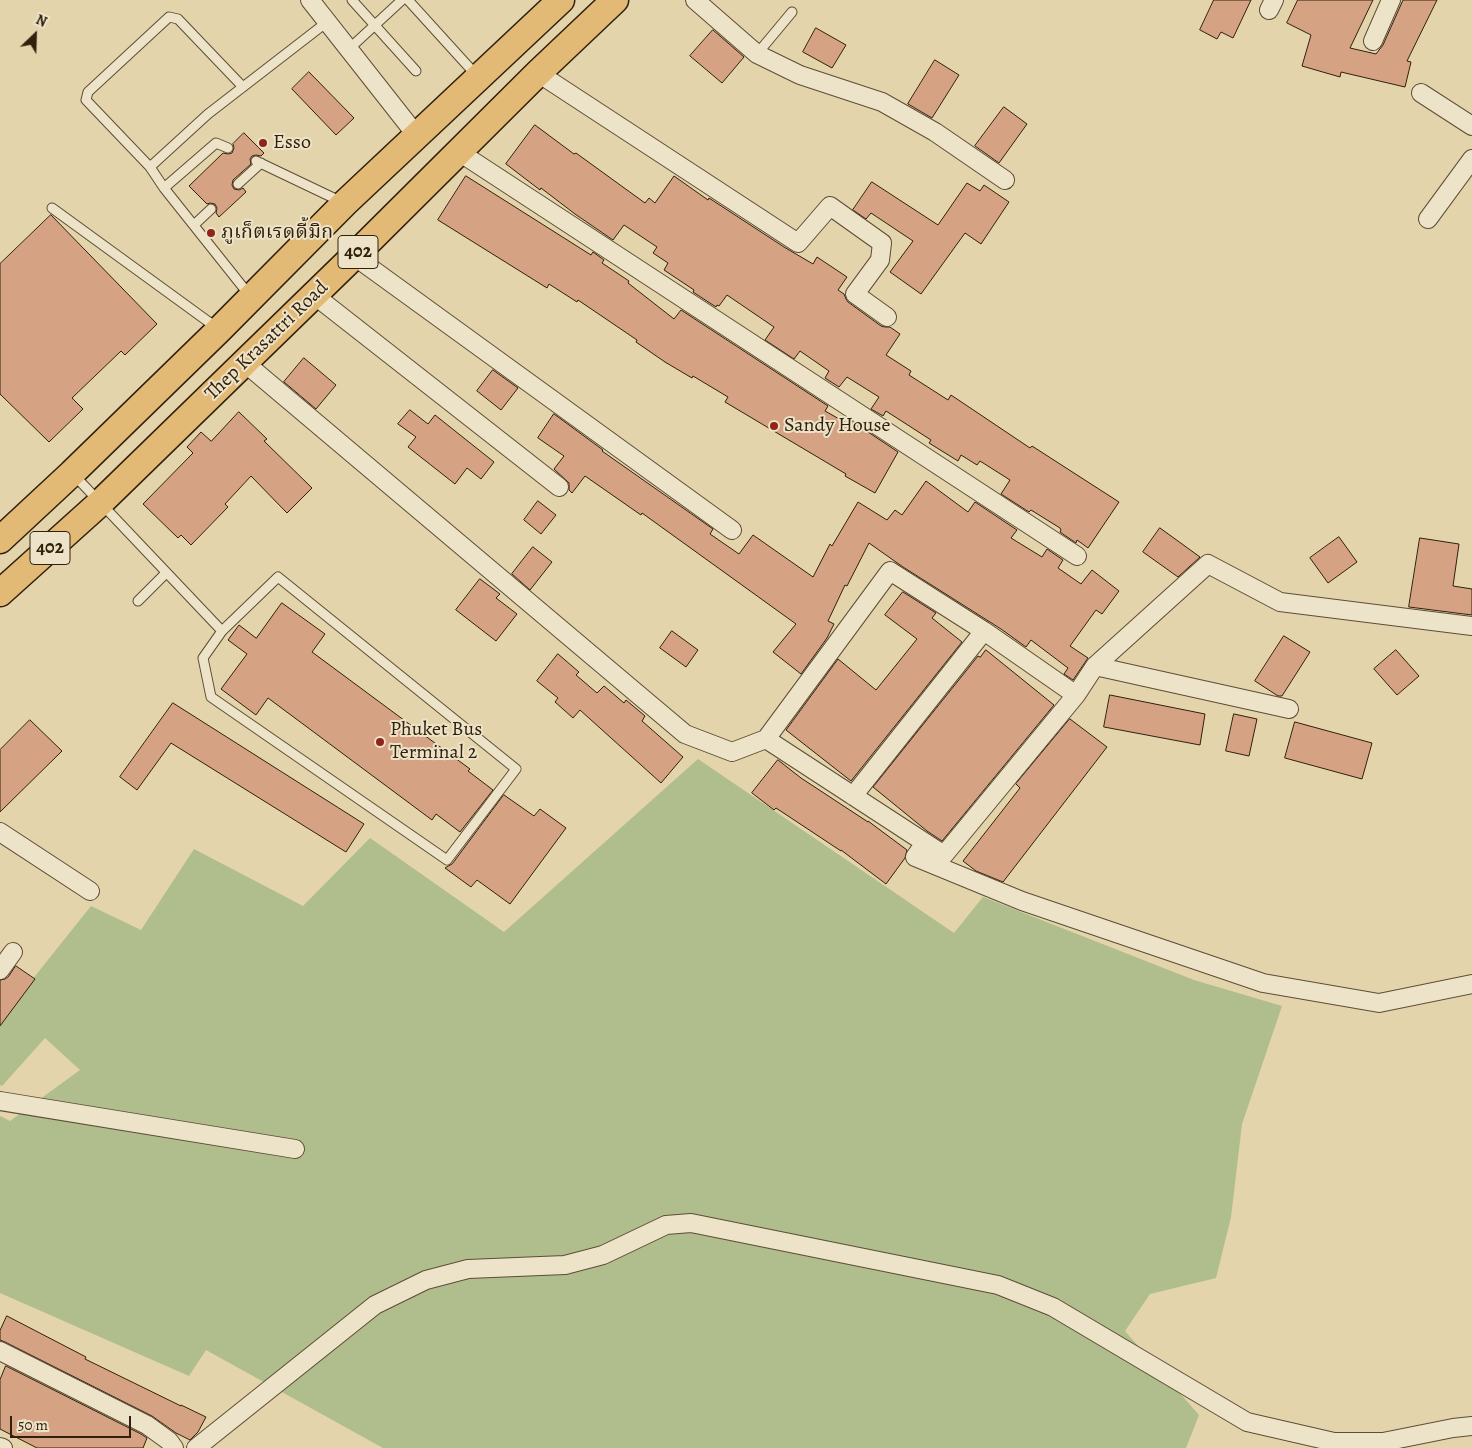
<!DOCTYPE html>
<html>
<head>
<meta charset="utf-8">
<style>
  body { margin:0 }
  #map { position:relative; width:1472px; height:1448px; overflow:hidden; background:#e3d4ab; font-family:Alegreya,serif }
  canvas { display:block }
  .north { position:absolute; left:10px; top:10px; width:50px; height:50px; -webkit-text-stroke:4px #ede3c8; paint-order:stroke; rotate:24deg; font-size:14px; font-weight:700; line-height:20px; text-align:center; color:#30200c }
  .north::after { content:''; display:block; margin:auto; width:18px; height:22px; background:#30200c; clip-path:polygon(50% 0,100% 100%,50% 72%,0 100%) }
  .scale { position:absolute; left:10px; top:1416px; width:121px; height:22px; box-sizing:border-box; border:2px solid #30200c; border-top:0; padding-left:6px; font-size:15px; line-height:18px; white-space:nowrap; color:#30200c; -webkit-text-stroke:4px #ede3c8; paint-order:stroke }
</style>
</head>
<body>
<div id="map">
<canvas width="1472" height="1448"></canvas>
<div class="north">N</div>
<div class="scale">50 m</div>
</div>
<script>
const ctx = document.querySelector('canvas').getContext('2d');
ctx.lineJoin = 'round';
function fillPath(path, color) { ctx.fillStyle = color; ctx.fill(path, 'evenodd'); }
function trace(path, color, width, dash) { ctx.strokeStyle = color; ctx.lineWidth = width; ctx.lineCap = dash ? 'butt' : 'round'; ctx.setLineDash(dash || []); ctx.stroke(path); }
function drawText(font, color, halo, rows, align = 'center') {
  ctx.font = font + ' Alegreya,"Noto Serif Thai",serif'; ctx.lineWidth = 4; ctx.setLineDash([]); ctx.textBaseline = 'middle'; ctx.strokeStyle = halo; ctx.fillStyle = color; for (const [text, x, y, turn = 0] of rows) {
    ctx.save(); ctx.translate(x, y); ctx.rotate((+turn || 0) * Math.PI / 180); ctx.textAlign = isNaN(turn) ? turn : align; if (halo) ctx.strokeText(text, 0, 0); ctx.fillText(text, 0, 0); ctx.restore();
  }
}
const green = new Path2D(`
  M698 759 954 933 983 897 1194 980 1282 1006 1242 1124 1231 1217 1216 1278 1150 1294 1125 1331 1199 1415 1186 1448H383L206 1350 189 1376 0 1293V1116L10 1121 80 1070 45 1038 2 1086 0 1085V1020L91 906 141 930 194 849 303 906 370 838 504 932Z`);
const building = new Path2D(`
  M1214 0H1251L1233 38 1221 32 1217 39 1200 30Z
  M1298 0H1373L1350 48 1376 54 1383 45 1403 0H1437L1407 61 1411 62 1405 87 1341 72 1340 77 1302 66 1311 35 1287 23Z
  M816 28 846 45 832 68 803 52Z
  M713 30 744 57 722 83 690 56Z
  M935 60 959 75 932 118 908 104Z
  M309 72 354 118 336 135 292 89Z
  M1004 107 1027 124 999 163 975 146Z
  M535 125 574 154 576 153 645 203 649 198 655 203 674 176 708 200 709 198 784 247 813 264 817 257 847 277 838 290 844 294 846 299 848 302 881 326 885 327H890L900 334 886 355 911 371 909 375 948 400 951 395 1030 448 1032 446 1119 502 1088 548 1077 540 1076 543 1060 532 1061 530 1060 528 1031 510 1029 512 1001 494 1010 480 980 461 977 465 961 455 958 461 929 443 931 440 886 411 883 416 871 409 879 397 847 377 839 387 825 378 829 371 800 351 794 359 765 340 774 327 727 295 719 306 717 305 716 307 693 292 694 290 664 270 668 263 653 253 657 247 624 225 613 240 575 214 541 188 540 190 506 164Z
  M244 133 264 153 261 156 256 155 252 156 250 159 251 164 233 180 232 185 234 189 239 190 243 188 246 192 219 217 216 213 217 208 215 204 210 203 207 204 189 186 223 153 228 154 232 153 234 148 233 144Z
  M466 176 591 255 593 252 604 260 602 263 629 281 628 283 674 319 681 310 828 406 825 411 848 424 850 420 898 452 875 493 845 476 846 474 725 402 728 397 693 376 692 378 665 362 636 342 637 340 578 300 577 302 549 284 547 288 438 220Z
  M872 182 938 225 967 183 980 191 984 185 1009 202 981 244 965 233 921 294 890 272 913 241 871 213 866 219 853 210Z
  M51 215 157 324 125 355 121 351 72 398 83 409 49 442 0 394V264Z
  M304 358 336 385 316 409 284 382Z
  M493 370 518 388 501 410 477 391Z
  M410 410 428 424 435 415 494 462 481 479 467 468 455 484 408 447 416 437 398 424Z
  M239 412 267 439 264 441 312 488 287 513 251 476 225 504 228 507 191 545 181 535 178 538 143 504 193 453 187 447 201 432 211 441Z
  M554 414 603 450 602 451 713 529 710 534 739 554 753 535 813 577 830 544 832 546 858 502 887 520 895 510 902 515 926 481 968 512 975 502 1017 530 1011 538 1042 557 1047 549 1063 560 1058 568 1081 584 1092 570 1119 591 1102 614 1096 610 1070 646 1088 658 1073 680 1064 674 1068 668 1031 640 1026 647 1001 629 903 567 869 543 847 586 845 585 828 621 834 624 827 638 801 674 773 652 796 624 642 513 641 515 585 476 572 493 569 490V483L554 469 564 456 538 438Z
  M538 501 556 515 541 534 524 520Z
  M1160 528 1200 557 1178 577 1143 552Z
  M1339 537 1357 562 1328 583 1310 558Z
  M1420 538 1459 544 1453 586 1472 589V615L1409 607Z
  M533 547 552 562 530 590 512 574Z
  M480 579 500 594 496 598 517 614 496 641 456 610Z
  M903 592 936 613 932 618 962 642 851 781 786 730 838 659 876 690 917 639 885 615Z
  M282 603 325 634 312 652 470 769 468 771 493 790 460 832 436 814 432 820 268 698 256 715 221 689 247 654 228 640 239 625 256 638Z
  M672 631 698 650 686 667 660 648Z
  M1284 636 1310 652 1282 696H1278L1255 681Z
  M986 650 1054 705 942 841 927 831 873 787 978 656 980 657Z
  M1396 650 1419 676 1397 695 1374 669Z
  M558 654 579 672 576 675 597 693 604 686 624 703 626 700 645 716 642 721 683 757 661 783 580 710 573 718 555 702 558 698 537 681Z
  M1110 695 1205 714 1200 745 1104 727Z
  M173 703 364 824 346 852 171 743 137 790 120 777Z
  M1234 714 1257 719 1249 756 1226 751Z
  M1070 719 1107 747 1003 882 976 871 963 861 1020 788 1016 784Z
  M30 720 62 751 0 812V750Z
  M1295 722 1372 743 1362 779 1285 758Z
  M778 760 801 778 868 822V821L907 850 905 858 886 884 841 850V851L776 808 774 810 752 793Z
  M504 795 534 816 540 809 566 828 510 904 477 880 471 887 445 868 452 864Z
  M16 966 35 979 0 1026V980L5 979 8 977Z
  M7 1316 86 1357 85 1359 181 1406V1405L206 1417 198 1432 190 1440 176 1433 152 1416 5 1342 0 1340V1331Z
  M6 1366 141 1434 147 1438 143 1448H37L0 1429V1380Z`);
const service = new Path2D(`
  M352 0 416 71
  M408 0 477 76
  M349 49 402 0
  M757 54 792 12
  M256 161 342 202
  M150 167 86 100 88 92 169 17 178 19 243 87
  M238 184 261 163
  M164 188 216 143 228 148
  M52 208 217 328
  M194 225 211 209
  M250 296 164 188 150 167 208 114 327 22
  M74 475 222 631
  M278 577 516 769 447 860 211 697 203 658 222 631Z
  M138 601 166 573`);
const minor = new Path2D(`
  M310 0 417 136
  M695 0 757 54 800 75 882 102 935 132 1005 180
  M1269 10 1274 0
  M1373 41 1391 0
  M538 73 798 243 830 206 882 243 880 260 855 294 887 317
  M1421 93 1472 126
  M459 152 1077 556
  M1428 219 1472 159
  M354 256 732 530
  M314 295 559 487
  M245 363 685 734 732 752 766 739 890 571 984 631 1076 695
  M1095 666 1289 709
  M766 739 944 855 1076 695 1095 666 1208 564 1280 602 1472 626
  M853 796 984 631
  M0 832 90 891
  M925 843 915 857 1022 901 1263 983 1379 1003 1472 984
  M0 970 13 952
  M0 1101 295 1149
  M0 1351 147 1425 169 1441 174 1448
  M0 1447 3 1448
  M196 1448 375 1305 426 1280 468 1269 565 1265 603 1255 666 1225 691 1223 998 1285 1053 1307 1247 1422 1334 1442H1383L1453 1428 1472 1426`);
const primary = new Path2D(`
  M0 540 72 473 219 330 345 203 561 0
  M0 593 100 503 354 256 538 73 615 0`);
const markers = [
  [263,143,5,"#8f2418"],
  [211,233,5,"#8f2418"],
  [774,426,5,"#8f2418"],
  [380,742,5,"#8f2418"]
];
const shields = [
  [358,252,40],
  [50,548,40]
];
const shieldNames = [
  ["402",358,252],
  ["402",50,548]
];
const poiNames = [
  ["Esso",273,143],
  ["ภูเก็ตเรดดี้มิก",221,233],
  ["Sandy House",784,426],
  ["Phuket Bus",390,730],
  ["Terminal 2",390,753]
];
const streetNames = [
  ["Thep Krasattri Road",267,341,-44]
];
fillPath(green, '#b0bd8c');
fillPath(building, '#d6a284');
trace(building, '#30200c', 1);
trace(service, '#5d4d34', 11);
trace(minor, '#5d4d34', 20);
trace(primary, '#30200c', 29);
trace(service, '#ede3c8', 9);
trace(minor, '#ede3c8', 18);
trace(primary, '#e2ba76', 26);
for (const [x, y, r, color] of markers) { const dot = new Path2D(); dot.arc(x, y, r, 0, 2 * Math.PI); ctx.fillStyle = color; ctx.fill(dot); trace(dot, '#ede3c8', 2); }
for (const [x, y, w] of shields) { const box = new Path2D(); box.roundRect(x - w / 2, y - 16.5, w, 33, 4); ctx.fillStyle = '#ede3c8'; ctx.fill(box); trace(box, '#30200c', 1); }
drawText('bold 19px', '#30200c', null, shieldNames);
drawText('20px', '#30200c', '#ede3c8', poiNames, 'left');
drawText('20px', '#30200c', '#ede3c8', streetNames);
</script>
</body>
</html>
